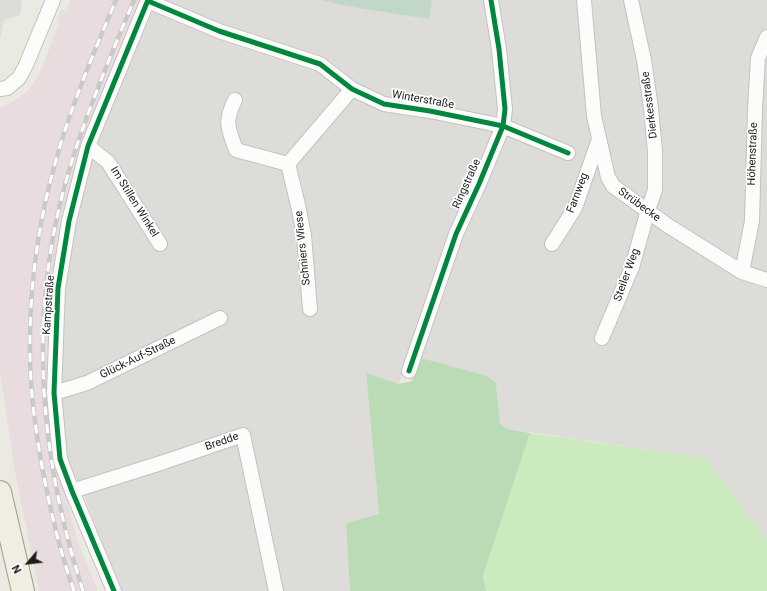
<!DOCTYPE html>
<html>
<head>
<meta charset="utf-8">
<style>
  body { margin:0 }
  #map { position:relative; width:767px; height:591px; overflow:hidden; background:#eaeae3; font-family:Roboto,sans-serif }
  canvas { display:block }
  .north { position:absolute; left:8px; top:543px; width:40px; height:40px; -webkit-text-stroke:3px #fff; paint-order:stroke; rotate:242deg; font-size:11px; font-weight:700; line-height:16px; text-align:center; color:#1b1b1b }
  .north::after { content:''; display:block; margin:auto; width:14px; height:18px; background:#1b1b1b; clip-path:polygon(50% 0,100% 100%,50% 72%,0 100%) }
</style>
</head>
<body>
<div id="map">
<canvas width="767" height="591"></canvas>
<div class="north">N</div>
</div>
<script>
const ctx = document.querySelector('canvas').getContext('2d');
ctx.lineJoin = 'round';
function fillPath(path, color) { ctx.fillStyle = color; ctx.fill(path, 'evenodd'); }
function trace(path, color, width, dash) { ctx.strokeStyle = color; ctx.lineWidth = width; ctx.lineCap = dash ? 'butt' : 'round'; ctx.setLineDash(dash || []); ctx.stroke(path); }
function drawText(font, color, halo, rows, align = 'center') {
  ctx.font = font + ' Roboto,sans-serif'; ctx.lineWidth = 3.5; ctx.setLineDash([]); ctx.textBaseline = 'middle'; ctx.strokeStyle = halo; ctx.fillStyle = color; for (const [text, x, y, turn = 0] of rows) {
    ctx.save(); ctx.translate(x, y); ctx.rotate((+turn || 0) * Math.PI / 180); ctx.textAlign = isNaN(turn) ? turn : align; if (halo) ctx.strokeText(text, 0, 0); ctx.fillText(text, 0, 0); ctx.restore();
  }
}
const residential = new Path2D(`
  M0 0H22L20 15 4 20 0 39Z
  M157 0H767V540L705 458 508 429 500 424 496 383 487 376 408 355 399 384 366 374 379 514 346 523 350 591H121L79 483 68 466 61 432 60 334 68 253 89 166 117 92Z`);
const industrial = new Path2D(`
  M70 0H145L72 185 57 250 50 307 47 358 53 445 77 540 98 591H39L15 472 0 371V107L8 104 28 91 40 72 60 21 57 20 61 9 66 11Z`);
const grass = new Path2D(`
  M530 433 705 458 767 540V591H486L483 576Z`);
const forest = new Path2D(`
  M421 358 487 376 496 383 500 424 508 429 530 433 483 576 486 591H350L346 523 379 514 366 373 399 384 412 381Z`);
const cemetery = new Path2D(`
  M323 0H432L429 19 340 5Z`);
const parking = new Path2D(`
  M311 3 338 11 326 54 299 46Z`);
const minor = new Path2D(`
  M584 0 594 116 608 177 613 186 667 225 742 272 767 280
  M148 1 219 31 320 64 352 89 384 104 430 111 503 126 568 153
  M0 89 7 88 19 78 26 65 53 0
  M235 100C224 122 228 128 236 150L288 164 352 89
  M88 146 108 162 160 244
  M288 164 298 205 304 235 310 309
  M552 244 575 208 599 139
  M742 272 752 221 755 109 758 58 767 37
  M602 338 632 267 648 210 655 190V152L651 108 644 60 631 0
  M409 371 456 234 479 184 503 126 505 109 499 49 491 0
  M54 393 87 383 220 318
  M72 491 164 462 243 435 276 591
  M114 591 72 491 60 459 54 393 58 288 69 221 88 146 148 0`);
const primary = new Path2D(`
  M0 492 23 591`);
const rail = new Path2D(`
  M74 591C59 549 49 505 41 461 35 426 30 389 30 354 29 289 38 223 56 160 71 106 94 52 116 0
  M83 591C41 461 28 326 63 192 80 127 108 62 134 0`);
const cycleway = new Path2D(`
  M148 1 219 31 320 64 352 89 384 104 430 111 503 126 568 153
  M409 371 456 234 479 184 503 126 505 109 499 49 491 0
  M114 591 72 491 60 459 54 393 58 288 69 221 88 146 148 0`);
const streetNames = [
  ["Winterstraße",423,100,10],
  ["Dierkesstraße",650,105,-97],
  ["Höhenstraße",753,154,-88],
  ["Ringstraße",467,184,-66],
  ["Farnweg",578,193,-69],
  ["Im Stillen Winkel",134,202,58],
  ["Strübecke",639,205,36],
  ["Schniers Wiese",303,248,-96],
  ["Steiler Weg",627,275,-70],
  ["Kampstraße",49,305,-86],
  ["Glück-Auf-Straße",138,358,-26],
  ["Bredde",222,442,-19]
];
fillPath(residential, '#dddcd9');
fillPath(industrial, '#e8dcdf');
fillPath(grass, '#cbebbf');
fillPath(forest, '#badbb6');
fillPath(cemetery, '#c1d7c8');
fillPath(parking, '#dcdcd9');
trace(minor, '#c2c2bf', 16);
trace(primary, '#a09e80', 24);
trace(minor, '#fcfcfb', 14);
trace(primary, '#f0eee2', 22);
trace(rail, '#c9c9c8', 4.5);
trace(rail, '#fff', 3, [9]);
trace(cycleway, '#00873e', 5);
drawText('11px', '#1b1b1b', '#fff', streetNames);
</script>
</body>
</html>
